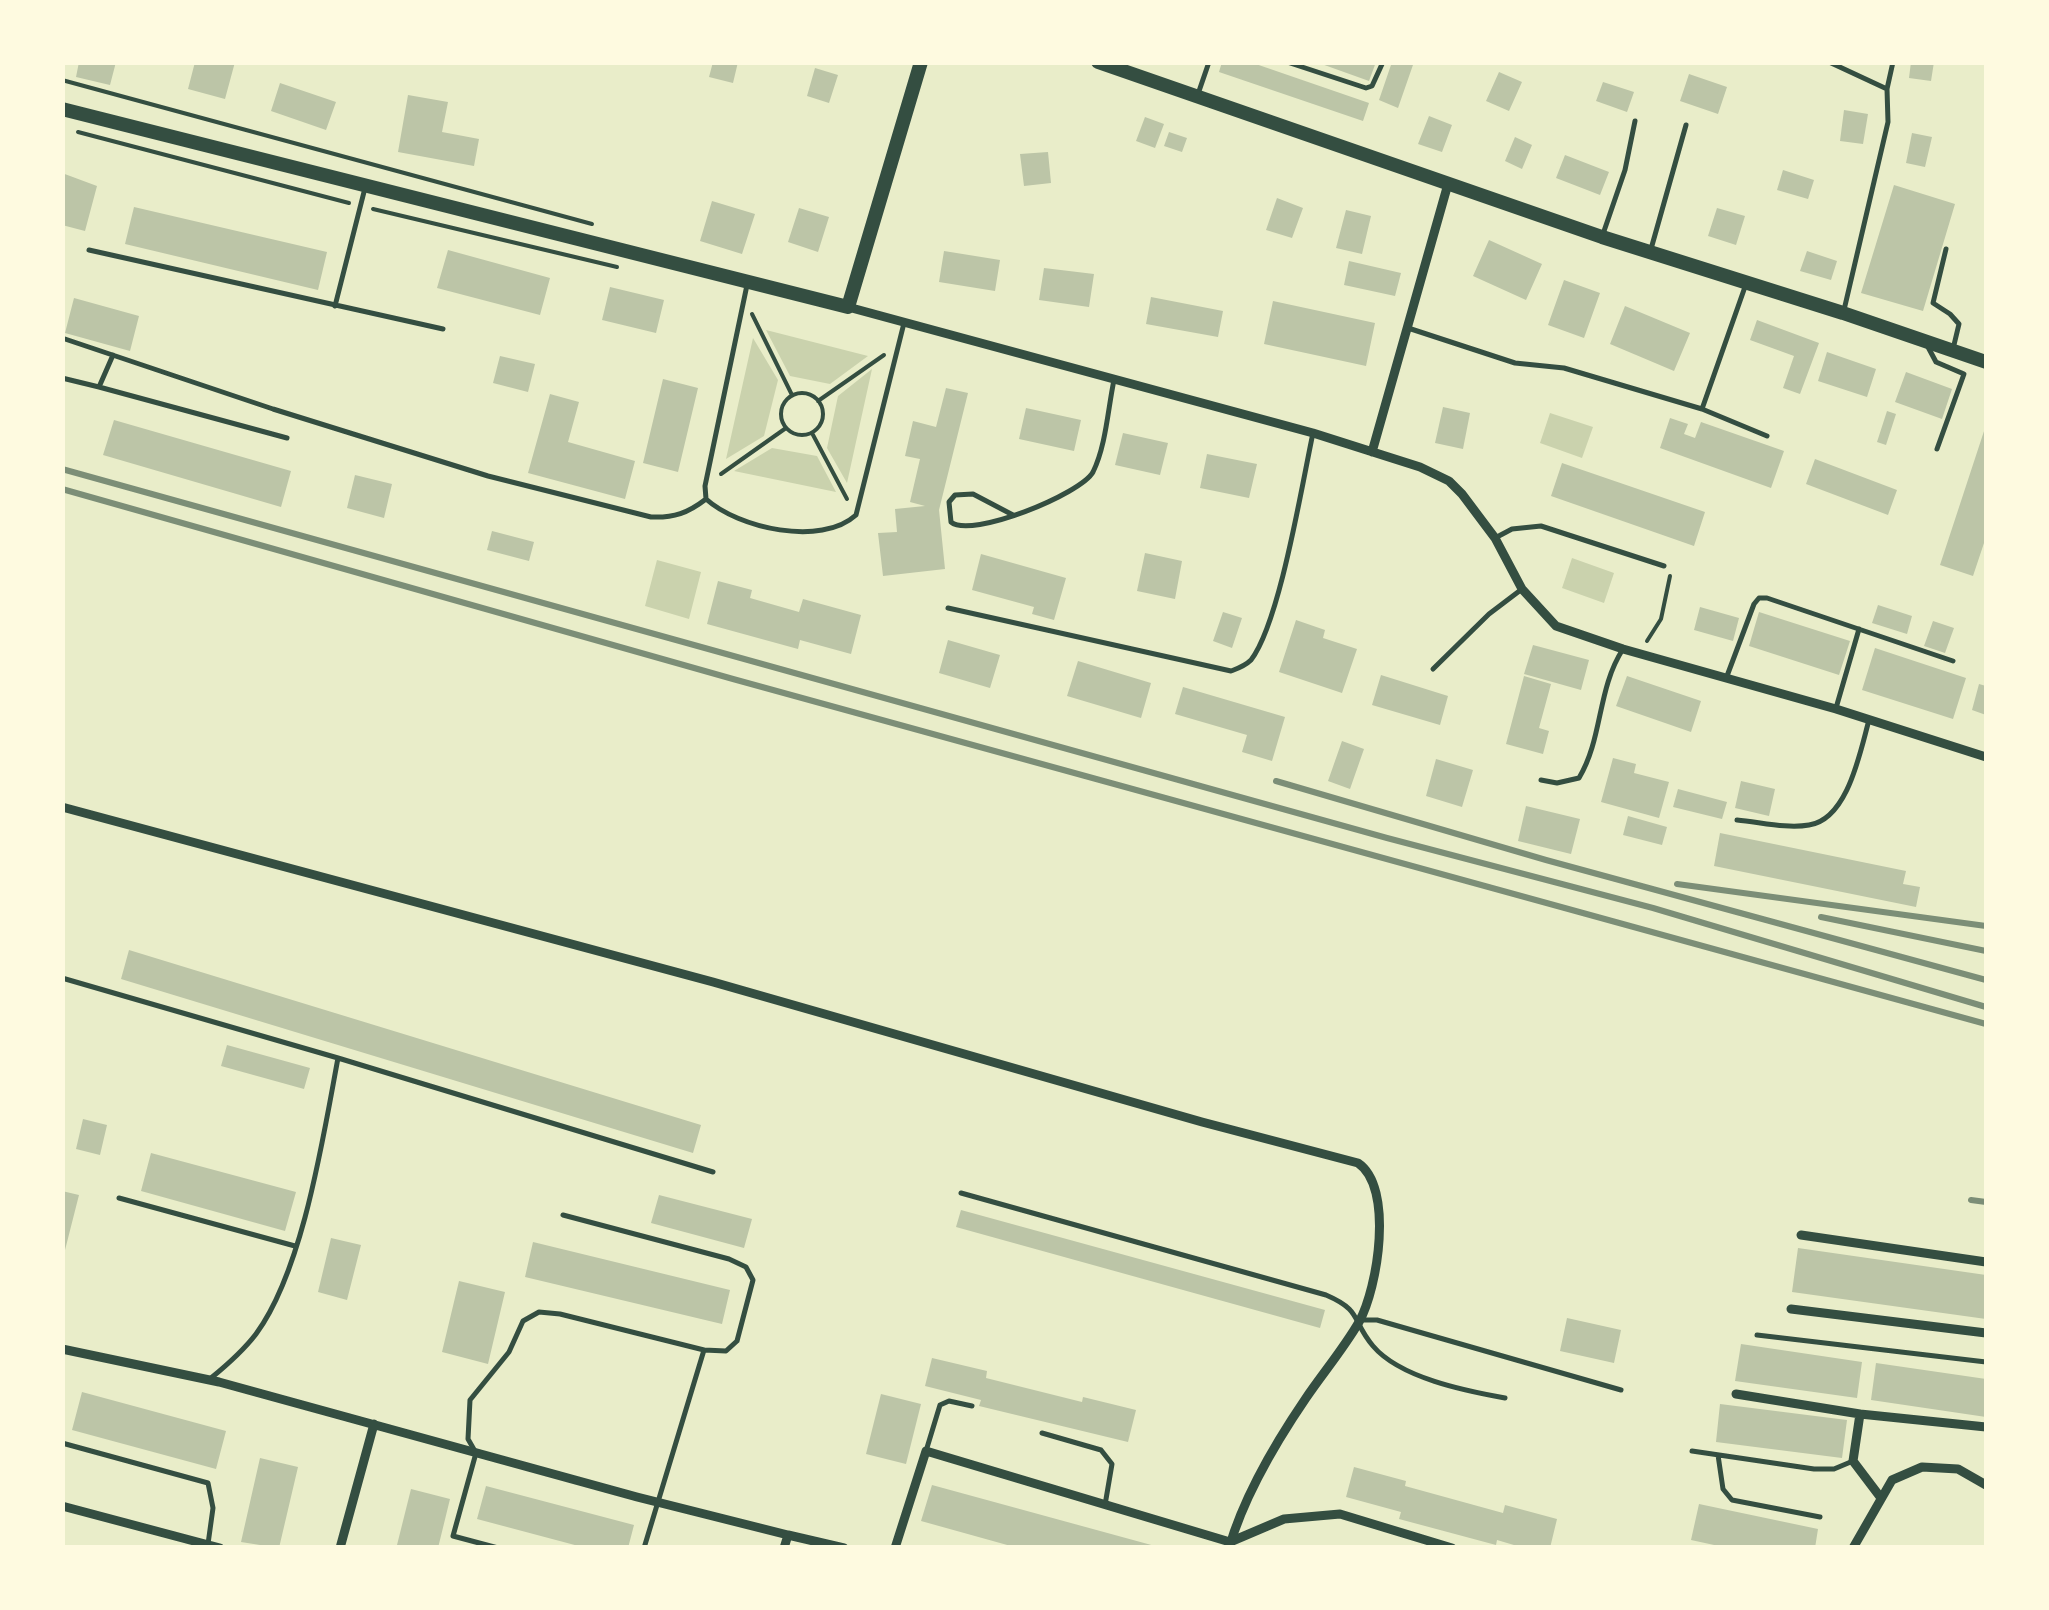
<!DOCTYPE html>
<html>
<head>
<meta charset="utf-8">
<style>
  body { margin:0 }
  #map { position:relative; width:2049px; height:1610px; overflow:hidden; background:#e9edc9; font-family:Rubik,sans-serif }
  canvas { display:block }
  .frame { position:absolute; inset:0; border:65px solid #fefae0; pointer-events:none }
</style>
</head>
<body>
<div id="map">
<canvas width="2049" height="1610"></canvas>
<div class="frame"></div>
</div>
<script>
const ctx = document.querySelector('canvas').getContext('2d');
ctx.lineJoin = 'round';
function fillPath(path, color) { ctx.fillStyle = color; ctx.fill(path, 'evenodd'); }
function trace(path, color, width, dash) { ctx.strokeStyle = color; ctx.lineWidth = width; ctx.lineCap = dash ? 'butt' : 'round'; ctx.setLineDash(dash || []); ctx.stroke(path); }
const green = new Path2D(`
  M766 330 868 356 830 384 790 376Z
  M753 338 778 380 764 436 726 459Z
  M872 369 847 483 827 448 838 396Z
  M1550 413 1593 427 1582 458 1540 443Z
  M772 448 817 456 836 492 734 471Z
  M1572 558 1614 573 1604 603 1562 588Z
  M657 560 701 572 689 619 645 606Z`);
const building = new Path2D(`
  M79 62H116L110 85 76 77Z
  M195 62H235L225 99 188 89Z
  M713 62H738L733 83 709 77Z
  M1222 62H1250L1369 103 1363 121 1219 72Z
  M1316 62H1376L1369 81Z
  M1392 62H1414L1398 108 1379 100Z
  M1911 62H1934L1931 81 1909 78Z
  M815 68 838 75 829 103 807 96Z
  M1499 72 1522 82 1509 111 1486 101Z
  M1689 74 1727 87 1718 114 1680 101Z
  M1603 82 1634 92 1627 112 1596 101Z
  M280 83 336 102 326 130 271 111Z
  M408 95 448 102 442 132 479 139 474 166 398 152Z
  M1844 110 1868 114 1863 144 1840 141Z
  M1429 116 1452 125 1442 152 1418 144Z
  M1145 117 1164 124 1155 148 1136 141Z
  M1169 132 1187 138 1182 152 1164 146Z
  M1912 133 1932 137 1925 167 1906 163Z
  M1515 137 1532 145 1522 169 1505 161Z
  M1048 152 1051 183 1024 186 1020 154Z
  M1565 155 1609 172 1600 195 1556 178Z
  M1783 170 1814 180 1808 199 1777 190Z
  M62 173 97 186 85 231 62 225Z
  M1894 185 1955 204 1923 311 1861 293Z
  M1277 198 1303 208 1292 238 1266 230Z
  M712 201 755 214 742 254 700 241Z
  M134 207 327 252 318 290 125 244Z
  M799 208 829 217 818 252 788 242Z
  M1717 208 1745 216 1736 245 1708 236Z
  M1346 210 1371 216 1362 254 1336 248Z
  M1489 240 1542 264 1526 300 1473 276Z
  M448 250 550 278 540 315 437 288Z
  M944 251 1000 260 995 291 939 282Z
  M1807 251 1837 261 1831 280 1800 271Z
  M1349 261 1401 273 1395 296 1344 285Z
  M1044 268 1094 274 1089 307 1039 300Z
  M1564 280 1600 293 1584 338 1548 325Z
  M610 287 664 300 656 333 602 320Z
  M1151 297 1223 311 1218 337 1146 324Z
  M74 298 139 316 130 351 65 333Z
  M1273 301 1375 323 1366 366 1264 344Z
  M1625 306 1690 333 1674 371 1610 344Z
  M1757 320 1819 343 1800 394 1783 388 1794 356 1750 340Z
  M1827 352 1876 369 1867 397 1818 381Z
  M500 356 535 364 528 392 493 383Z
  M1906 372 1952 389 1942 419 1895 402Z
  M663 379 698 388 678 472 643 463Z
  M946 388 968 393 939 510 945 569 883 576 878 533 897 532 895 509 925 506 910 502 920 459 905 456 913 421 936 427Z
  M550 394 579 402 568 442 635 461 625 499 528 473Z
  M1443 407 1470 413 1463 449 1435 443Z
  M1026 408 1081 420 1074 451 1019 439Z
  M1887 411 1896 414 1886 445 1877 442Z
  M1670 418 1688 424 1684 434 1695 438 1701 422 1784 451 1771 488 1660 448Z
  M114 420 291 471 281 507 103 455Z
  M1986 425V537L1973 576 1940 565Z
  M1123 433 1168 443 1160 475 1115 465Z
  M1207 454 1257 464 1249 498 1200 488Z
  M1815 459 1897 490 1888 515 1806 484Z
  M1562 463 1705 512 1694 546 1551 496Z
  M355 475 392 484 384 518 347 508Z
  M492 531 534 542 529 561 487 550Z
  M1145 553 1182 561 1175 599 1137 591Z
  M981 554 1066 578 1054 620 1032 614 1034 607 972 590Z
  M718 581 752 590 750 598 799 612 803 599 861 615 851 654 800 640 798 649 707 624Z
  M1878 605 1912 616 1907 634 1872 623Z
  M1700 607 1739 618 1733 641 1694 630Z
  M1223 612 1242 618 1232 648 1213 641Z
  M1759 612 1850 641 1839 675 1749 646Z
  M1296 620 1325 630 1323 638 1357 649 1342 693 1279 672Z
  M1933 621 1954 628 1945 653 1924 646Z
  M948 640 1000 655 990 688 939 673Z
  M1533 645 1589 660 1581 690 1524 674Z
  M1875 648 1966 678 1953 719 1862 690Z
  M1078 661 1151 683 1141 718 1067 696Z
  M1381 675 1448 696 1440 725 1372 705Z
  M1524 676 1551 684 1539 728 1549 731 1543 754 1506 744Z
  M1627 676 1701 701 1691 732 1616 706Z
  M1979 684 1986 686V715L1972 710Z
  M1183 687 1285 717 1272 761 1242 752 1247 735 1175 714Z
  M1342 741 1364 749 1350 789 1328 781Z
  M1613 758 1636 764 1634 773 1669 782 1659 818 1601 802Z
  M1436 759 1473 770 1462 807 1426 796Z
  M1741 781 1775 789 1769 816 1735 808Z
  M1678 789 1727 802 1722 819 1673 807Z
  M1526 806 1580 819 1571 854 1518 841Z
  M1628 816 1667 827 1662 845 1623 835Z
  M1720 833 1906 871 1903 884 1920 887 1916 907 1714 866Z
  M129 950 701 1125 693 1153 121 979Z
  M227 1045 310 1068 304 1089 221 1066Z
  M83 1119 107 1125 100 1155 76 1149Z
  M151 1153 296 1192 285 1231 141 1191Z
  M62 1191 79 1195 64 1254H62Z
  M659 1195 752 1219 744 1248 651 1223Z
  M961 1210 1325 1310 1320 1328 956 1227Z
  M331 1238 361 1245 347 1300 318 1292Z
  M533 1242 730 1290 722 1324 525 1277Z
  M1798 1248 1986 1275V1319L1792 1292Z
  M459 1281 505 1292 488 1364 442 1352Z
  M1567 1318 1621 1330 1614 1363 1560 1351Z
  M1741 1344 1862 1362 1857 1398 1735 1381Z
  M932 1358 987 1371 986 1378 1082 1402 1083 1397 1136 1410 1128 1442 979 1406 981 1400 925 1386Z
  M1876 1363 1986 1379V1417L1871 1400Z
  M82 1392 226 1431 216 1469 72 1430Z
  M881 1394 921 1404 906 1464 866 1454Z
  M1720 1404 1847 1420 1842 1458 1716 1442Z
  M260 1458 298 1467 279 1548 241 1542Z
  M1354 1467 1406 1481 1405 1486 1503 1513 1505 1505 1557 1519 1550 1548H1524L1497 1540 1496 1545 1399 1519 1401 1512 1346 1497Z
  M932 1485 1155 1546V1548H1018L921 1521Z
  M486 1486 634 1525 628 1548H586L477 1519Z
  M411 1489 450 1499 438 1548 397 1545Z
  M1699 1504 1818 1529 1815 1548H1728L1691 1540Z`);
const path = new Path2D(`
  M62 80 592 224
  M78 132 349 203
  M373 209 617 267
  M752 314 792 395
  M781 414a21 21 0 1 1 42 0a21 21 0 1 1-42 0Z
  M818 401 884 355
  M812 433 847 499
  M721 474 786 428
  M1647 641 1661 619 1670 576`);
const service = new Path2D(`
  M1287 62 1366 88 1372 86 1383 62
  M1829 62 1887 89
  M1198 94 1209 62
  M1603 234 1625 170 1635 121
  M1651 249 1686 125
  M1946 249 1933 303 1950 314 1959 324 1953 349
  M89 250 443 329
  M1746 284 1702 409 1767 436
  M747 285 705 486 706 499C738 528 821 547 856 515L904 323
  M335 306 365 188
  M1844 310 1888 122 1887 89 1893 62
  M1408 328 1515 363 1564 368 1702 409
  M62 338 273 409 488 476 651 517C674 518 688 513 706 499
  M1928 347 1936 362 1964 374 1937 449
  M62 378 99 387 113 355
  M99 387 287 438
  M1013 515 973 494 955 495 949 502 951 522C971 539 1081 494 1093 472 1106 446 1108 408 1114 380
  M1495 538 1512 529 1541 526 1664 566
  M948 608 1231 671C1239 668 1245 666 1251 660 1280 622 1302 484 1313 433
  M1433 669 1489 614 1522 589
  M1727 676 1754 604 1759 598H1767L1953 661
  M1836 708 1859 629
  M1541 780 1557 783 1579 778C1603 738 1597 689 1623 649
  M1737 820C1760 822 1787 829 1809 825 1848 819 1860 752 1869 720
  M62 978 338 1058C323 1138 303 1270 256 1334 243 1351 227 1365 211 1378
  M338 1058 713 1172
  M961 1193 1326 1295C1363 1311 1351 1320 1373 1346 1400 1378 1466 1391 1505 1398
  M119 1198 295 1246
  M563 1215 729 1259 746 1267 753 1280 737 1341 726 1351 704 1350 644 1548
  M1360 1320H1377L1621 1390
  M1757 1335 1986 1362
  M1042 1433 1101 1450 1112 1464 1105 1505
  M62 1443 208 1483 213 1508 208 1544
  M926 1451 940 1405 949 1401 972 1406
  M1692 1451 1814 1469H1834L1853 1461
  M1718 1455 1723 1489 1732 1500 1820 1517
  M498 1548 453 1536 476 1453 468 1439 470 1400 509 1352 523 1321 539 1312 560 1314 704 1350`);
const minor = new Path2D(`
  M848 307 1313 433 1420 467 1449 481 1462 494 1495 538 1522 589 1556 626 1623 649 1836 709 1986 757
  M1372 452 1448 184
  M62 807 713 982 1202 1122 1358 1163C1394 1187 1378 1288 1359 1322 1344 1348 1323 1373 1306 1398 1276 1442 1244 1496 1229 1548
  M1801 1235 1986 1262
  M1791 1309 1986 1333
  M62 1349 219 1382 637 1497 788 1535
  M1736 1394 1860 1414 1853 1461 1881 1498
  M1860 1414 1986 1427
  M62 1506 220 1548
  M340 1548 374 1424
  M784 1548 788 1535 844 1548
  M895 1548 926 1451 1230 1542 1284 1519 1340 1514 1452 1548
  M1853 1548 1892 1480 1922 1467 1958 1469 1986 1485`);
const primary = new Path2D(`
  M1098 62 1602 237 1843 313 1986 362
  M62 109 848 307 921 62`);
const rail = new Path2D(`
  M62 469 1387 838 1653 908 1986 1007
  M62 489 733 679 1986 1024
  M1276 781 1546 860 1986 980
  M1677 884 1986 926
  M1821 917 1986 951
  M1971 1200 1986 1202`);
fillPath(green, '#cad2ad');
fillPath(building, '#bcc5a7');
trace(path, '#344e41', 4);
trace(service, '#344e41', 5);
trace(minor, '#344e41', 9);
trace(primary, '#344e41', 14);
trace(rail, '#7c8e77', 6);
</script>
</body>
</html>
